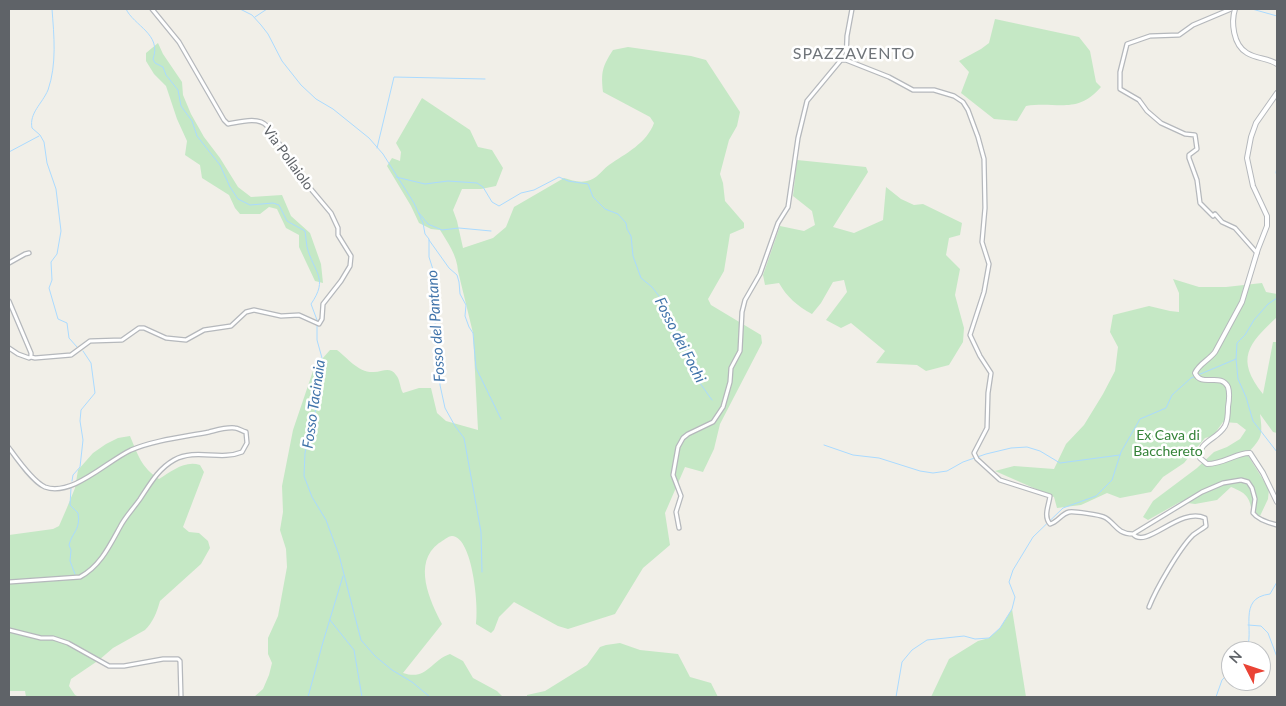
<!DOCTYPE html>
<html>
<head>
<meta charset="utf-8">
<style>
  body { margin:0 }
  #map { position:relative; width:1286px; height:706px; overflow:hidden; background:#f1efe8; font-family:Lato,sans-serif }
  canvas { display:block }
  .frame { position:absolute; inset:0; border:10px solid #5f6368; pointer-events:none }
  .north { position:absolute; left:1221px; top:641px; width:50px; height:50px; box-sizing:border-box; background:#fff; border:1px solid #bfc1c3; border-radius:50%; rotate:311deg; font-size:14px; font-weight:700; line-height:20px; text-align:center; color:#5f6368 }
  .north::after { content:''; display:block; margin:auto; width:18px; height:22px; background:#ea4335; clip-path:polygon(50% 0,100% 100%,50% 72%,0 100%) }
</style>
</head>
<body>
<div id="map">
<canvas width="1286" height="706"></canvas>
<div class="frame"></div>
<div class="north">N</div>
</div>
<script>
const ctx = document.querySelector('canvas').getContext('2d');
ctx.lineJoin = 'round';
function fillPath(path, color) { ctx.fillStyle = color; ctx.fill(path, 'evenodd'); }
function trace(path, color, width, dash) { ctx.strokeStyle = color; ctx.lineWidth = width; ctx.lineCap = dash ? 'butt' : 'round'; ctx.setLineDash(dash || []); ctx.stroke(path); }
function drawText(font, color, halo, rows, align = 'center') {
  ctx.font = font + ' Lato,sans-serif'; ctx.lineWidth = 5; ctx.setLineDash([]); ctx.textBaseline = 'middle'; ctx.strokeStyle = halo; ctx.fillStyle = color; for (const [text, x, y, turn = 0] of rows) {
    ctx.save(); ctx.translate(x, y); ctx.rotate((+turn || 0) * Math.PI / 180); ctx.textAlign = isNaN(turn) ? turn : align; if (halo) ctx.strokeText(text, 0, 0); ctx.fillText(text, 0, 0); ctx.restore();
  }
}
const green = new Path2D(`
  M995 19 1079 37 1090 51 1096 82 1101 87C1077 115 1057 101 1026 106L1017 121 994 119 961 93 969 72 959 61 981 49 989 43Z
  M158 43 163 54 182 82 183 95 191 114 204 137 220 158 238 187 251 197 282 195 291 216 310 233 321 264 323 283 315 281 299 247V235L286 228 277 209 269 207 260 214H240L235 208 229 195 202 178 200 165 185 155 187 141 177 119 166 86 154 74 146 61V53Z
  M628 47 691 56 706 60 740 112 737 126 729 140 720 174 723 183 725 201 744 223V228L730 234 724 271 708 299 711 305 761 335 762 343 720 424 714 449 703 472 685 467 665 513 670 545 643 568 615 614 568 629 558 626 514 602 499 617 494 630 491 633 476 624C479 608 473 537 452 536 448 536 443 541 439 543 412 563 430 601 442 624L403 673C427 681 430 661 450 654L463 661 473 678 497 691 503 697H254L263 689 269 675 272 663 268 654V638L278 616 287 567 286 549 280 530 283 512 282 486 293 430 314 368 330 350H337C348 358 358 373 374 372 382 372 390 366 396 375 400 379 400 388 403 393L419 388H431L437 413 446 421 478 430 473 333 458 271C457 255 448 243 440 230L431 229 419 223 411 206 387 166 392 158 400 161 401 152 396 143 422 98 470 130 478 147 492 150 503 168 496 186 481 189H462L453 210 457 221 463 248 493 238 506 227 514 207 564 178C572 180 578 183 587 181 597 179 601 171 609 165 625 154 647 143 654 123L650 117 603 92C601 72 602 67 613 50Z
  M797 160 866 167 868 172 833 227 854 233 883 220 886 187 901 199 914 205 923 204 962 223 960 235 949 238 946 255 960 269 955 295 964 328 963 342 949 365 926 371 917 365 876 363 885 351 851 323 841 328 826 320 847 292 844 280 833 282 821 303 812 314C797 306 787 297 779 283L765 285 763 275 780 226 804 231 815 225 812 211 793 196Z
  M1173 279 1199 287H1226L1262 283 1266 292 1277 294V317C1248 344 1235 359 1263 394L1273 342H1277V433L1273 432 1260 414C1263 436 1262 438 1247 454L1269 489 1268 499 1260 516 1252 511C1249 496 1246 493 1231 487L1217 500 1195 504 1180 502 1148 520 1143 517 1153 501 1197 468 1214 452 1227 447 1240 439 1246 430 1237 423 1223 422 1213 436 1205 438 1184 463 1163 477 1151 492 1120 498 1107 493 1081 505 1057 508 1054 497 995 471 1014 466 1054 469 1066 444 1084 425 1103 394 1115 371 1118 347 1110 332 1113 315 1149 306 1170 311 1179 312V293Z
  M130 436C138 455 141 467 159 479 172 471 185 460 200 465L204 472 183 527 189 532 199 533 208 541 210 548 201 564 160 601C157 612 153 622 145 630L113 648 99 660 71 679 69 686 75 695 79 697H26L25 691H9V535L53 529 59 526 66 510 75 488 78 470 93 453 106 444 118 438Z
  M1012 609 1026 697H931L949 659 978 641 989 638 1000 628Z
  M620 643 640 650 678 654 690 677 711 683 718 697H527V695L545 691 587 665 600 647 606 645Z`);
const stream = new Path2D(`
  M52 9C54 36 57 64 48 90 42 104 29 113 32 128L40 135 44 142 47 163 56 189 61 231 57 254 51 262 52 280 49 288 58 319 67 323 69 338 77 347
  M126 9C134 26 162 34 153 59L155 63 163 67 166 75 178 90 181 106 192 121 197 136 220 165 230 187 238 199 250 205 273 203 279 205 287 221 305 231C306 236 306 242 307 247 314 273 329 278 311 304L317 320V340L322 358 316 409 305 453 304 476 312 497 326 520 339 555 361 640 375 656 392 670 412 682 430 697
  M240 9 252 15 261 25 268 34 282 61 301 85 316 99 333 109 369 138 383 154 414 203 423 223 425 234 429 239V257L436 279 435 323 438 337 440 385 445 408 455 426 464 438 481 532 482 572
  M492 9H495
  M1252 9 1277 16
  M255 17 267 9
  M377 148 394 77 485 79
  M9 152 39 136
  M1276 173 1277 166
  M396 177 425 184 448 181 477 183 483 187 492 202 499 206 521 193 534 190 559 177 568 181 588 184 593 197 605 209 618 214 626 223 627 229 631 236 633 256 641 278 652 287 662 300 666 321 679 334 693 361 697 379 712 400
  M419 213 428 224 442 230 459 228 491 231
  M429 240 449 268 457 275 459 282 460 294 466 305 465 316 469 327 473 333 476 368 501 419
  M1277 298 1268 304 1254 320 1245 335 1237 343 1236 359 1238 379 1246 397 1253 421 1277 452
  M824 445 853 455 879 458 920 471 933 473 947 471 963 462 986 454 1011 448 1027 447 1040 451 1060 463 1120 455
  M72 481 73 475 80 467 83 440 80 421 81 410 95 393 91 363 83 351
  M71 488 70 505 78 513C81 530 72 532 69 545L71 550 70 561 75 574
  M330 620 354 650 362 697
  M1248 625 1261 626 1268 633 1277 657
  M1246 651C1256 632 1236 598 1270 594L1277 582
  M308 697 323 642 343 576
  M896 697 902 662 912 650 927 640 964 636 975 639 989 638 1000 628 1012 609 1015 597 1009 582 1013 570 1033 537 1063 508 1096 496 1112 480 1121 452 1140 419 1166 408 1172 395 1191 378 1236 359
  M1216 697 1222 680 1231 671`);
const minor = new Path2D(`
  M1231 9 1193 25 1179 35 1150 36 1127 44 1120 72V89L1139 100 1147 111 1161 123 1185 134 1195 135 1197 149 1189 155V158L1197 180 1200 203 1213 216 1215 214 1222 222 1235 228 1257 253
  M846 60 847 36 852 9
  M9 263 25 254 29 253
  M9 301 31 353V357
  M9 348 18 354 29 358 31 357 35 358 71 355 90 341 122 340 139 328H144L166 338 186 340 204 330 231 326 246 312 254 310 281 316 299 315 319 324 322 319 323 304 341 281 350 266 351 256 338 235V228L331 213 310 188 267 126C259 116 239 122 228 124L224 120 179 42 152 9
  M9 448C17 459 33 482 45 487 72 497 107 461 131 450 155 440 183 437 209 432 217 430 226 427 235 428 238 428 242 431 246 432L247 443 242 452C220 461 196 448 174 460 158 469 150 484 140 499 133 509 125 517 120 527 109 547 100 566 80 577L9 582
  M679 528 676 512 681 496 673 475 678 447 683 438 688 434 713 422 723 407 730 382 731 368 740 351 742 312 745 300 760 274 778 223 788 207 798 138 807 101 841 60H846L889 77 913 90H934L954 96 963 102 968 110 978 137 984 159 985 208 982 242 989 264 984 292 970 335 980 356 991 373 988 393 987 428 974 453 977 459 1000 480 1050 496C1049 505 1043 516 1050 524 1058 522 1061 514 1069 512 1074 511 1100 515 1104 517 1115 522 1116 534 1133 534L1202 492 1223 483 1241 480 1248 482 1252 488 1255 499 1253 513C1258 520 1269 523 1277 525
  M1133 534C1146 550 1180 506 1205 518L1206 526C1202 529 1197 532 1193 535 1179 549 1156 589 1149 607
  M9 630 41 638H53L68 643 109 666H124L163 659H178L180 661 181 697`);
const tertiary = new Path2D(`
  M1235 9C1231 22 1233 45 1247 53 1257 59 1268 58 1277 64
  M1277 93 1256 123 1251 137 1247 158 1253 186 1267 216V226L1258 249 1242 302 1215 352C1209 360 1199 364 1195 373 1201 388 1221 372 1228 387 1230 393 1229 401 1228 407 1228 414 1228 420 1225 426 1217 440 1198 441 1200 458L1207 464C1224 464 1238 452 1250 453L1263 473 1277 502`);
const streetNames = [
  ["Via Pollaiolo",288,158,54]
];
const parkNames = [
  ["Ex Cava di",1168,435],
  ["Bacchereto",1168,451]
];
const waterNames = [
  ["Fosso del Pantano",436,326,-94],
  ["Fosso dei Fochi",680,340,63],
  ["Fosso Tacinaia",314,404,-82]
];
const quarterNames = [
  ["SPAZZAVENTO",854,54]
];
fillPath(green, '#c5e8c5');
trace(stream, '#aadaff', 1);
trace(minor, '#b5b8bc', 5.5);
trace(tertiary, '#b5b8bc', 6);
trace(minor, '#fff', 3);
trace(tertiary, '#fff', 4);
drawText('14px', '#5f6368', '#fff', streetNames);
drawText('14px', '#348238', '#fff', parkNames);
drawText('italic 15px', '#4174aa', '#fff', waterNames);
ctx.letterSpacing = '1px';
drawText('16px', '#70757a', '#fff', quarterNames);
ctx.letterSpacing = '0px';
</script>
</body>
</html>
